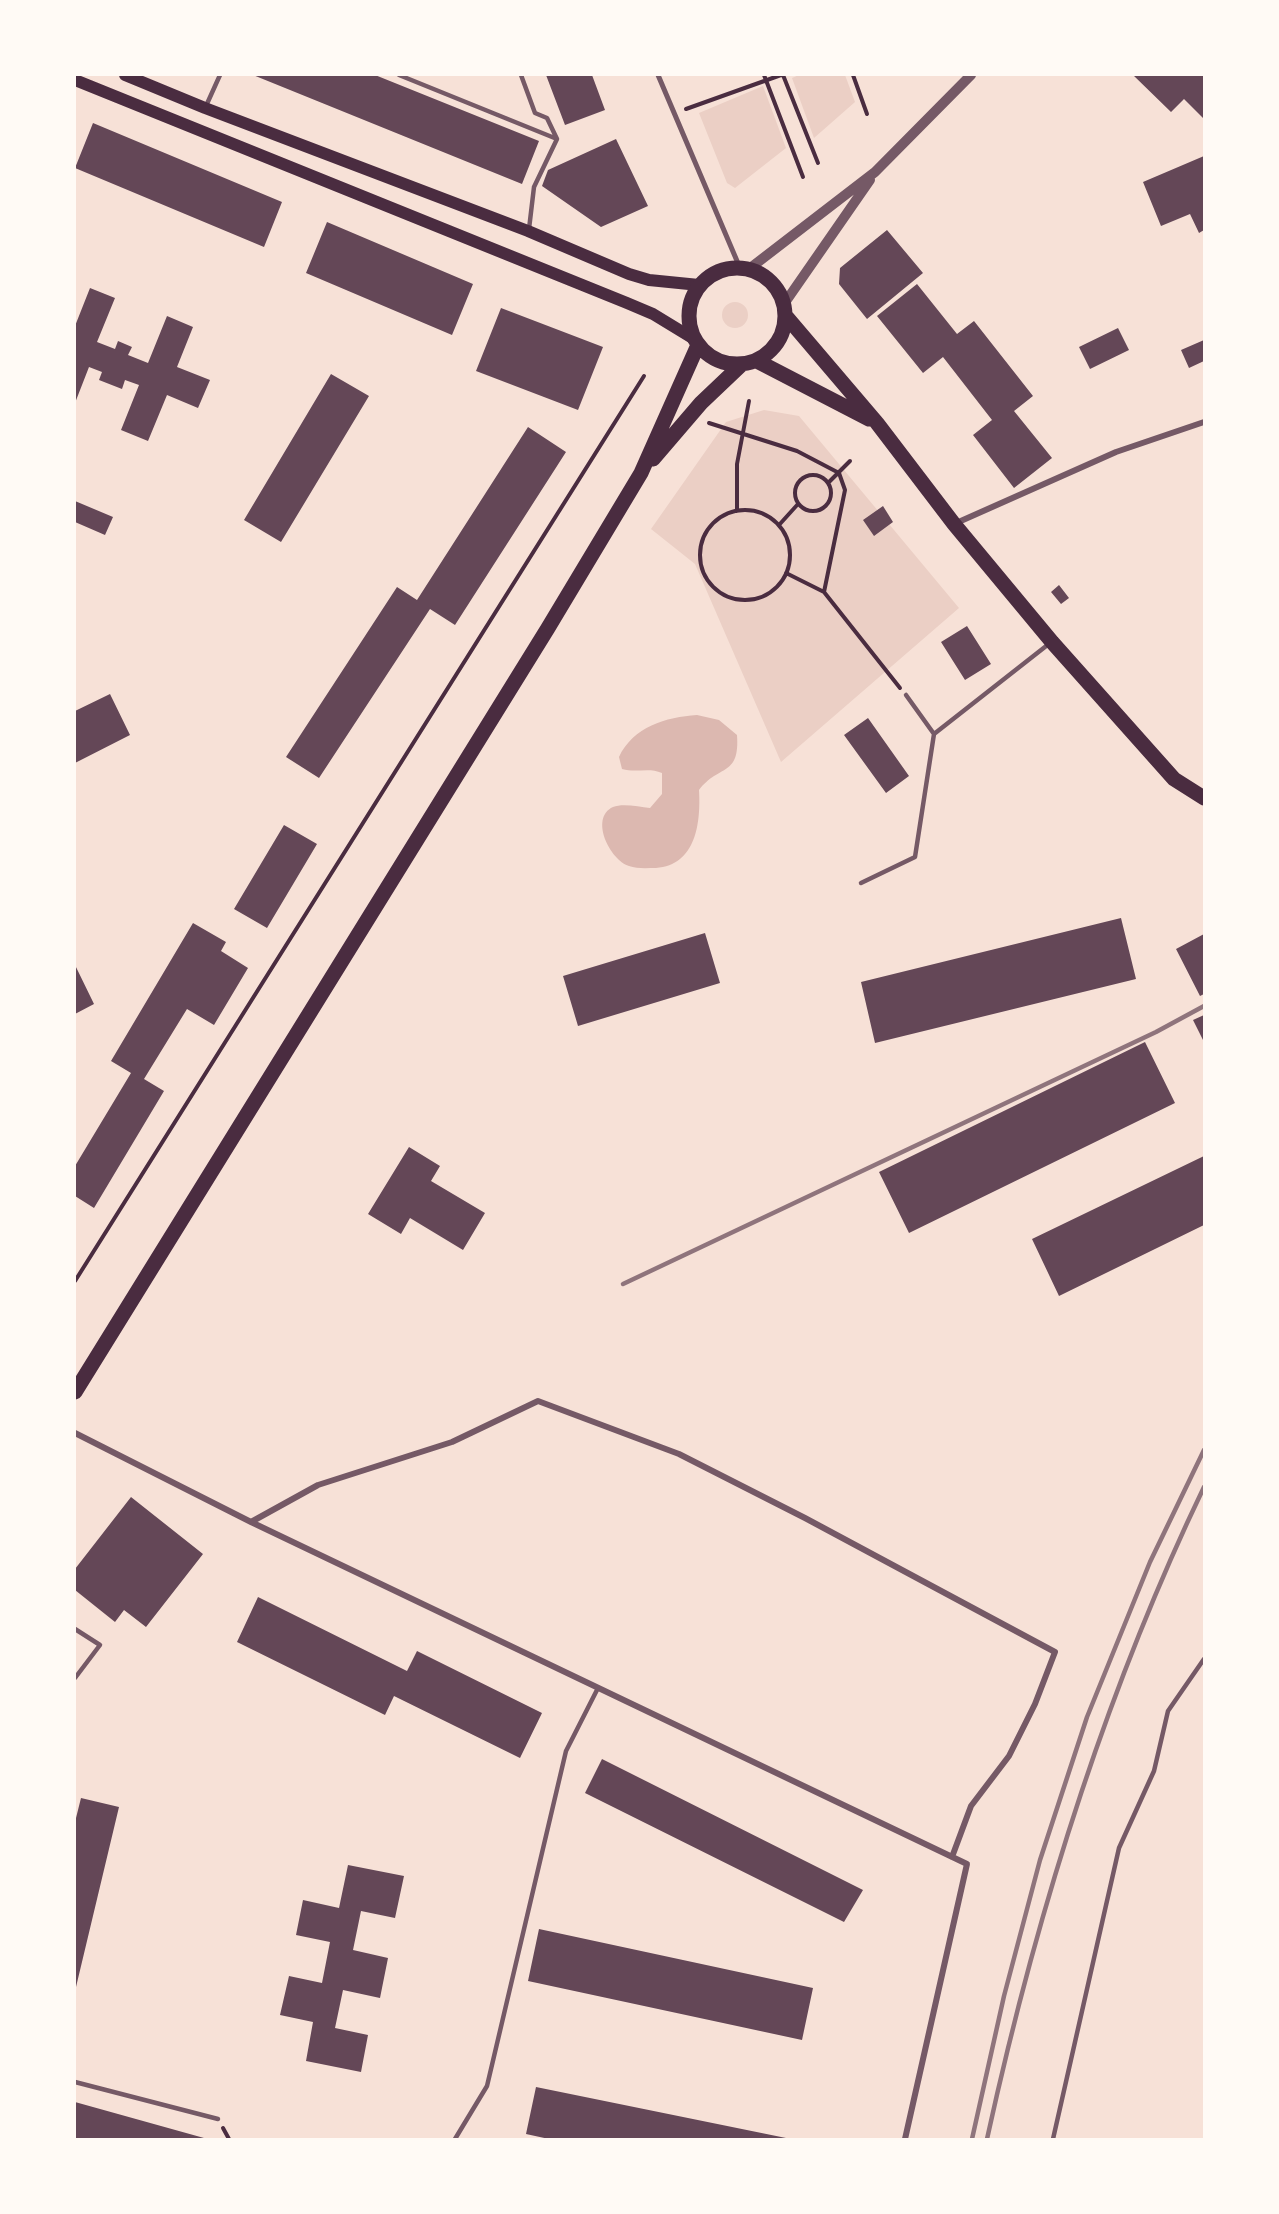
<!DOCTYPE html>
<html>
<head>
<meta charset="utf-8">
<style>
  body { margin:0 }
  #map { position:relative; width:1279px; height:2214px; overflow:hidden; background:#f7e1d7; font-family:"Source Serif 4",serif }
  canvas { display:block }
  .frame { position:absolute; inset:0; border:76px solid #fffaf5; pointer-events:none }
</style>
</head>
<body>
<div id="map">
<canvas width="1279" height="2214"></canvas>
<div class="frame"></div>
</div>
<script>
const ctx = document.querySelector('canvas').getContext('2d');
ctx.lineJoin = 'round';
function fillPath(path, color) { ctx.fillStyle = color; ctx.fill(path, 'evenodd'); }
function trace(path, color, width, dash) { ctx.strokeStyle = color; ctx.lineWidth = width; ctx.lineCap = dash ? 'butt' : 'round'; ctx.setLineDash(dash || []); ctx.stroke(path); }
const green = new Path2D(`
  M799 75H845L855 102 814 138 792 78Z
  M763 86 786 148 735 188 727 183 699 113Z
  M722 315a13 13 0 1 1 26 0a13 13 0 1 1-26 0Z
  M764 410 799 416 959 608 781 762 695 564 651 529 726 422Z`);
const water = new Path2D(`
  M697 715 719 720 737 735C740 777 719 764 699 790 701 823 696 865 656 868 647 868 637 869 629 866 610 860 589 818 613 807 623 803 639 807 650 808L662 794V773C649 767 637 773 622 769L619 757C633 727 666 717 697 715Z`);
const building = new Path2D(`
  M253 75H375L539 141 522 184Z
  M546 75H592L605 110 565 125Z
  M1133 75H1204V119L1184 99 1171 112Z
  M93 123 282 202 264 247 75 168Z
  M616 139 648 206 601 227 542 186 548 170Z
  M1204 156V230L1199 233 1190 214 1161 226 1143 182Z
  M327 222 473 284 452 335 306 273Z
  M887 230 923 273 867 319 839 284 840 268Z
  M917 284 957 334 974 321 1033 396 1014 411 1052 458 1014 488 973 435 992 420 943 357 923 373 877 316Z
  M90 288 115 298 97 342 115 349 118 341 132 347 128 355 148 363 167 316 193 327 177 367 210 380 198 408 167 395 148 441 121 430 139 385 125 380 122 389 99 380 102 372 89 367 75 403V326Z
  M501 308 603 347 578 410 476 371Z
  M1118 328 1129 350 1090 369 1079 347Z
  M1204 340V361L1189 368 1181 350Z
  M331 374 369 396 281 542 244 520Z
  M528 427 566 452 455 625 430 609 319 778 286 757 397 587 417 600Z
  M75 501 113 517 105 535 75 522Z
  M883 506 893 522 874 536 863 520Z
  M1059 585 1069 598 1061 604 1051 592Z
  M967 626 991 664 965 680 941 642Z
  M110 694 130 735 75 763V711Z
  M868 718 909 776 886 793 844 735Z
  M284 825 317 844 267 928 234 909Z
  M1121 918 1136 979 875 1043 861 982Z
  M193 923 226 942 221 951 248 968 214 1025 187 1009 144 1079 164 1091 94 1208 75 1196V1166L131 1073 111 1061Z
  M705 933 720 983 578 1026 563 976Z
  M1204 934V994L1200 996 1176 949Z
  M75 965 94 1004 75 1014Z
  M1204 1015V1042L1193 1020Z
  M1145 1042 1175 1103 909 1233 879 1172Z
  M409 1147 440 1166 431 1181 485 1213 463 1250 410 1218 401 1234 368 1214Z
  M1204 1156V1225L1059 1296 1032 1239Z
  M131 1497 203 1554 146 1627 124 1610 115 1622 75 1590V1569Z
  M258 1597 407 1671 417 1651 542 1713 520 1758 394 1696 385 1715 237 1642Z
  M602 1759 863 1890 844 1922 585 1793Z
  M81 1798 119 1807 76 1987 75 1822Z
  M348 1865 404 1876 395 1918 361 1911 353 1950 388 1958 380 1998 343 1990 335 2028 368 2035 361 2072 306 2061 313 2022 280 2015 289 1976 322 1983 330 1942 296 1935 303 1900 339 1908Z
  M539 1929 813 1988 802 2040 528 1981Z
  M536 2087 786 2138V2139H549L526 2134Z
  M75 2102 204 2138V2139H75Z`);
const path = new Path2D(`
  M764 75 803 177
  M783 75 818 163
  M853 75 867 114
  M686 109 781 75
  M709 423 797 451 839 473 845 490 824 592 900 688
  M795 493a18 18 0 1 1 36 0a18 18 0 1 1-36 0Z
  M828 483 850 461
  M700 555a45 45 0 1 1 90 0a45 45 0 1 1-90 0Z
  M737 511V464L749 401
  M779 525 798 504
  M786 573 824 592
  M75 1281 644 376
  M223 2128 229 2139`);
const service = new Path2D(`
  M399 75 557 139
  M521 75 535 113 547 118 557 139 534 187 529 229
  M206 106 220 75
  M906 695 934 734 1050 643
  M861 883 915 857 934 734
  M75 1629 100 1645 75 1678
  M75 2082 218 2119
  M455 2139 487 2086 566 1751 598 1688
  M1053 2139 1119 1848 1154 1771 1168 1711 1204 1659`);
const pedestrian = new Path2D(`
  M658 75 740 268`);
const minor = new Path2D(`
  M954 524 1116 452 1204 422
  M75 1433 251 1522 967 1864 905 2139
  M251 1522 318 1485 452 1442 538 1401 679 1454 805 1518 1055 1652 1035 1704 1009 1756 971 1806 952 1857`);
const tertiary = new Path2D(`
  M749 269 875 172 971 75
  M784 304 870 180`);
const secondary = new Path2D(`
  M125 75 205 108 528 231 629 274 649 280 699 285
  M75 80 627 303 653 314 694 339`);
const primary = new Path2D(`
  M689 316a48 48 0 1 1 96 0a48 48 0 1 1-96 0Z
  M785 315 877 423 954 524 1052 642 1174 779 1204 798
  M757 361 869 419
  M653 459 701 403 741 365
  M75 1392 548 628 641 473 698 345`);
const rail = new Path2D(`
  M623 1284 1156 1032 1204 1006
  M972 2139 1004 1996 1040 1860 1087 1717 1150 1562 1204 1450
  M987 2139C1036 1915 1104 1695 1204 1487`);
fillPath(green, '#ebcfc5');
fillPath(water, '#dcb8b0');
fillPath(building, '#644757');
trace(path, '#4a2c40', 4);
trace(service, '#755966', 4.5);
trace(pedestrian, '#755966', 5);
trace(minor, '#755966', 6);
trace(tertiary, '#755966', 10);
trace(secondary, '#4a2c40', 12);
trace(primary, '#4a2c40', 15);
trace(rail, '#8f747c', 4.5);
</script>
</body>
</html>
